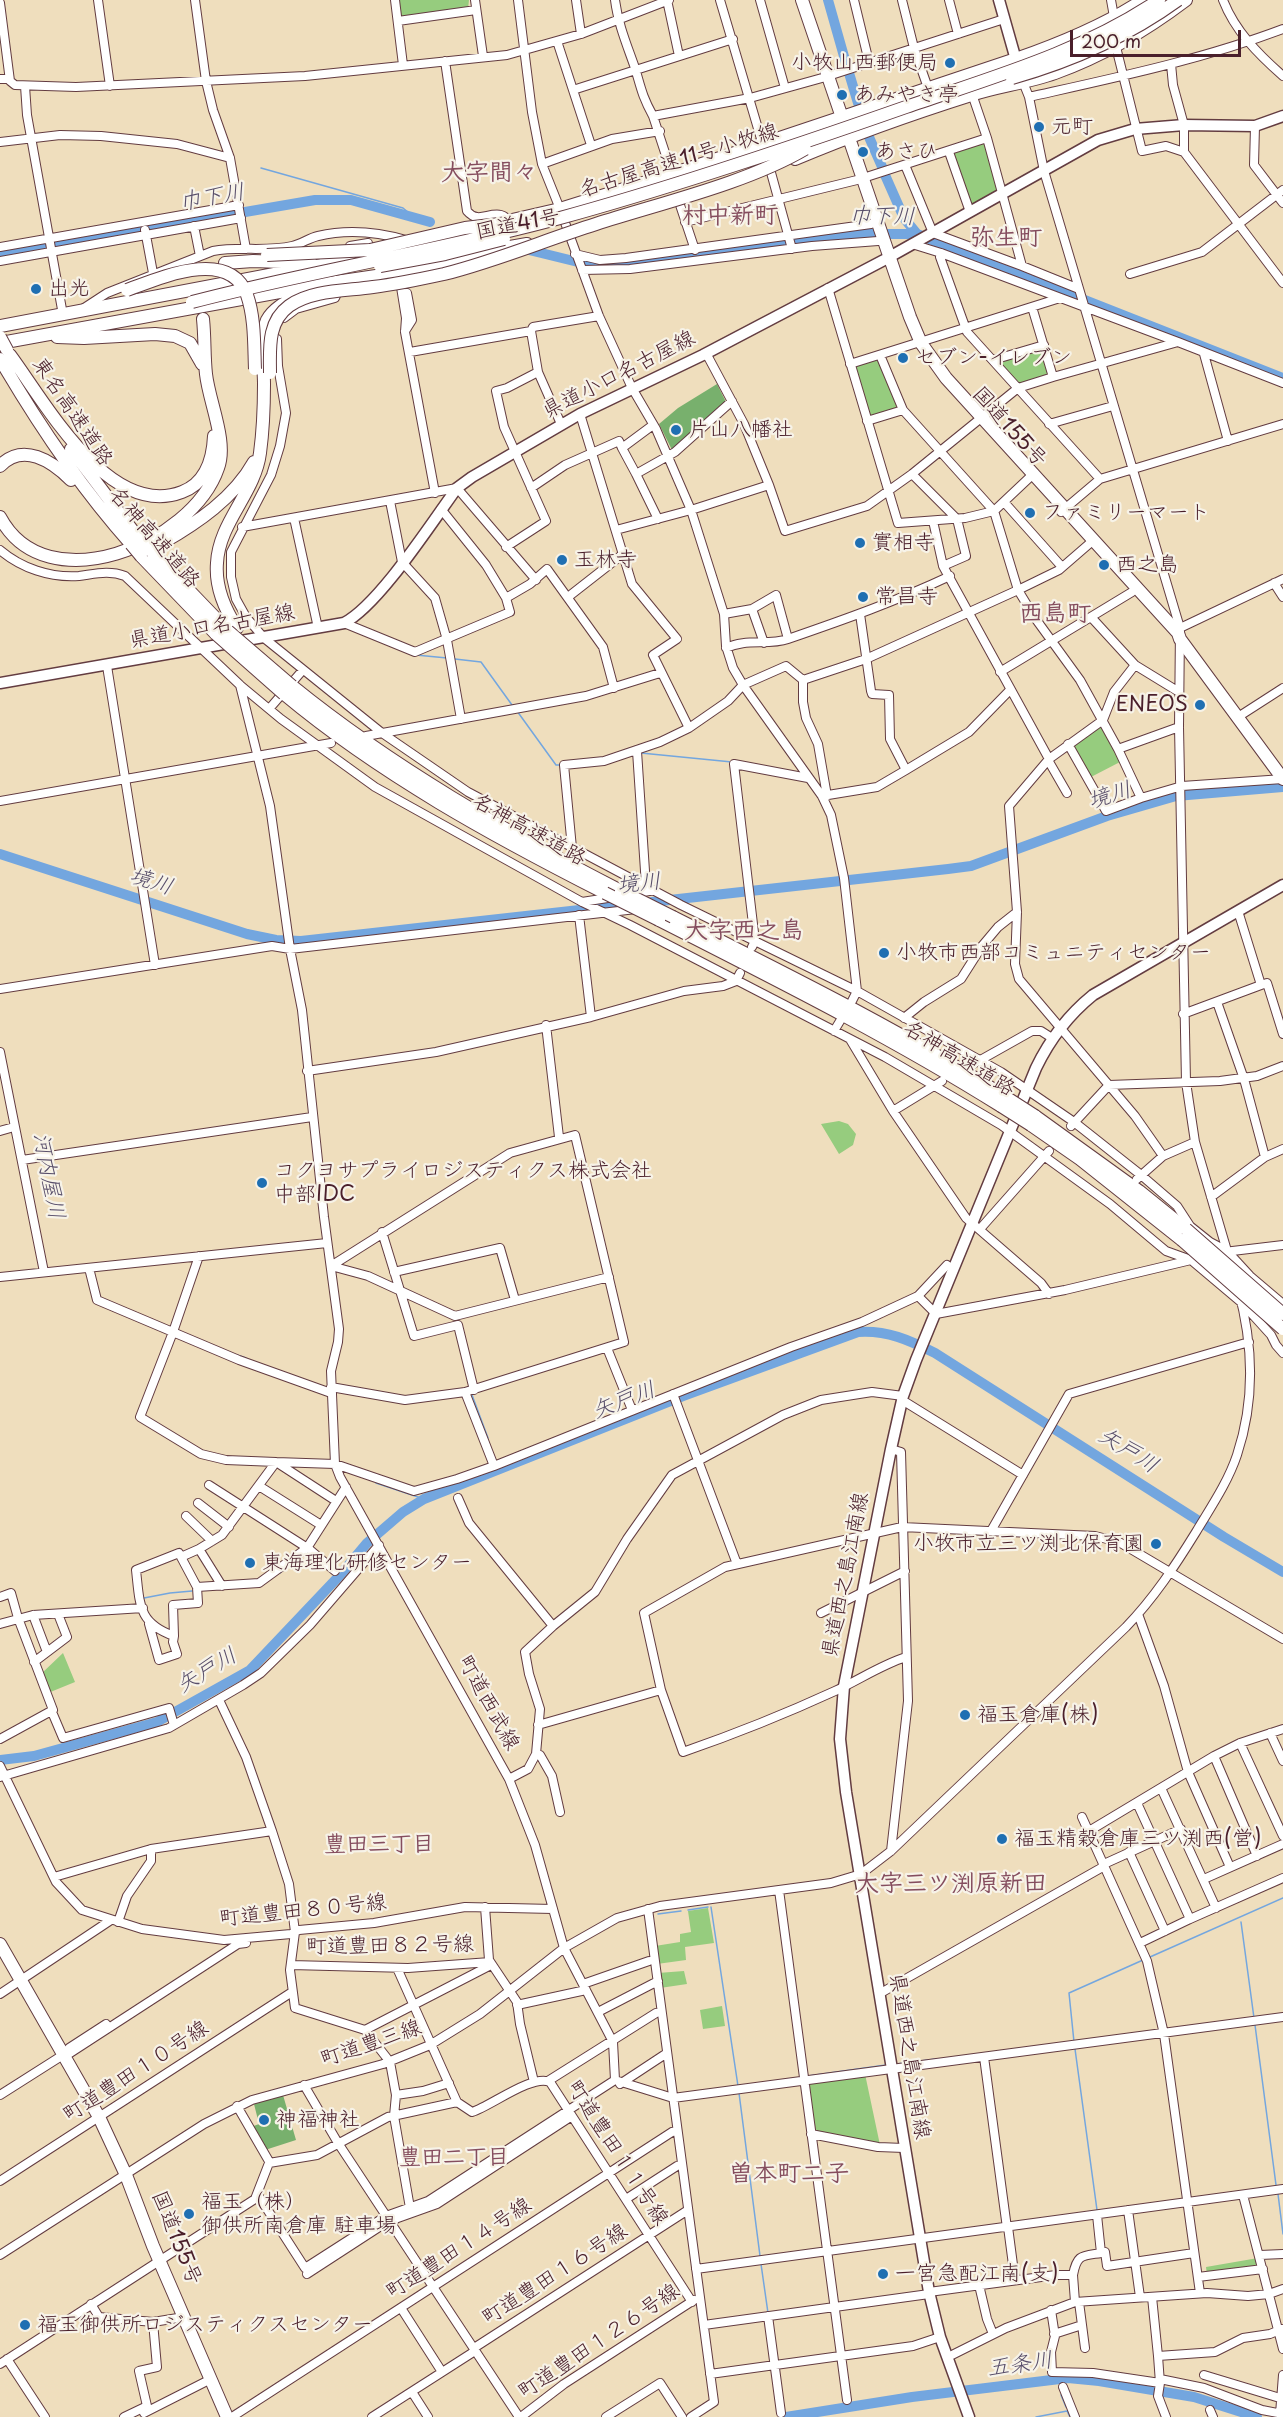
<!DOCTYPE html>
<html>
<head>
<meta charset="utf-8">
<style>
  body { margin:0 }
  #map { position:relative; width:1283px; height:2417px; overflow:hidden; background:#efdebd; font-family:"Playpen Sans",sans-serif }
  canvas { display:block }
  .scale { position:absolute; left:1070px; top:30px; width:171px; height:27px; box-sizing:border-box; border:3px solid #4a1f2b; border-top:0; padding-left:8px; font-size:18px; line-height:21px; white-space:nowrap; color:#4a1f2b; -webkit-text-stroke:4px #f7f3e8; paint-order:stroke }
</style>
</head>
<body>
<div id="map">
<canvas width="1283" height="2417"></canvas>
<div class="scale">200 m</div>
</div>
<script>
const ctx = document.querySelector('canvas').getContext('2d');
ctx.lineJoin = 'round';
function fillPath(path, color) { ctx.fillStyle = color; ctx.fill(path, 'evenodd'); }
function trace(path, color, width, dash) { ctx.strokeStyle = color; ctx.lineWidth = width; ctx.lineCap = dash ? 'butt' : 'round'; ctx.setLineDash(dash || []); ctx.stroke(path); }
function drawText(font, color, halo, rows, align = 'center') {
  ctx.font = font + ' "Playpen Sans","Klee One",sans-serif'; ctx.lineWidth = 4.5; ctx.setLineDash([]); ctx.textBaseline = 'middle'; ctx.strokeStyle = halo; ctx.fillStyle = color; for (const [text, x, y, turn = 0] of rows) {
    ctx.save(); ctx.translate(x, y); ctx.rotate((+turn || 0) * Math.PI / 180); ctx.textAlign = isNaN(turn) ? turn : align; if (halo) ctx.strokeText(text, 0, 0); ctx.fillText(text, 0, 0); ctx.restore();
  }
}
const green = new Path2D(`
  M396 0H469L468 9 402 18 398 16Z
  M987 138 1003 194 970 212 949 152Z
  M1041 349 1050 375 1020 385 998 361Z
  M879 359 900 409 869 419 854 367Z
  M1101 724 1120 762 1091 777 1071 745Z
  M839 1121 848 1124 856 1134 853 1145 839 1154 821 1124Z
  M63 1653 75 1682 48 1693 41 1674Z
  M708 1908 714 1943 685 1947 686 1960 657 1964 655 1946 680 1942V1934L691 1932 688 1911Z
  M684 1971 687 1984 660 1988 658 1973Z
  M722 2006 725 2026 703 2029 700 2010Z
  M865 2074 880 2145 815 2133 809 2082Z
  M1258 2258 1261 2268 1207 2275 1206 2267Z`);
const forest = new Path2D(`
  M717 384 727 404 673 452 659 424 678 408Z
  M283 2095 296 2140 265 2150 251 2127 259 2124 254 2104Z`);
const stream = new Path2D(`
  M261 168 403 208 415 218
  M416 655 447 658
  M455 659 481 662 512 705
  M517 711 556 765H560
  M641 753 732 762
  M237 1355 246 1358
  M472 1395 488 1438
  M376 1483 424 1499
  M280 1573 295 1561
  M144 1598 170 1593 192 1591
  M711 1907 738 2086
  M688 1910 708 1907
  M658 1914 681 1911
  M1241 1922 1254 2018
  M1150 1957 1283 1898
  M1255 2025 1276 2185
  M1074 2042 1069 1993 1143 1960
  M1075 2049 1097 2210
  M896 2064 936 2059
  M808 2076 886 2065
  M739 2093 760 2256
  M1278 2194 1283 2234
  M761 2264 768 2313
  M1061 2395 1066 2407
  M1036 2417 1067 2411 1070 2417`);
const river = new Path2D(`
  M828 0 847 67
  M849 73 858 103
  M869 137 883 169
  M885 175 904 218 917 234
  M529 250 578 262 618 263 706 254 851 234H917L1283 378
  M0 254 315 200H351L430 222
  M0 854 247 934 276 940 301 941 948 869 971 866 1107 816 1176 796 1283 787
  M0 1760 34 1756 157 1722 250 1670 341 1574 367 1543 403 1512 424 1499 683 1396 858 1332C887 1330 909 1340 935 1353L1224 1537 1283 1572
  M786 2417 912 2397 1068 2378 1099 2381 1194 2397 1257 2417`);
const minor = new Path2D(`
  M98 0 110 86
  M195 0 206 81 213 110 230 158 246 249
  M395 0 403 65
  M475 0 483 56
  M518 0 532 112 542 164 560 209 599 316 632 388 656 429 691 510 724 614 726 646 733 668 743 685 822 796 831 815 844 878 857 991 852 1001
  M576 0 581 34
  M615 0C618 24 627 45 635 68 641 88 642 96 653 116
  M667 0 679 56
  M720 0 762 142
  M760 0 785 88
  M854 0 869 62
  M902 0 914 48 928 88
  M949 0 958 34
  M1111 0 1114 17
  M1223 0C1235 31 1258 54 1283 76
  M0 3 10 81 15 85 76 87 305 76 507 55 581 34 669 0
  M398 21 476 10
  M557 41 573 90 733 39
  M1116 47 1142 151 1166 146 1184 152
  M445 61 467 211C478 224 488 212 501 215 505 216 507 219 510 220
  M1171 64 1173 85 1184 125V152L1283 283
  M0 79H9
  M1023 82 1029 97 1044 171 1180 628 1179 727 1186 1082 1195 1142 1232 1268
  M25 86 27 115 63 315
  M573 90 591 145
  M972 94 987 138 1022 266
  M1029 97C1114 78 1201 60 1283 29
  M1255 126 1254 165 1283 203
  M0 142 60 135 101 136 177 144 230 158
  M949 152 970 212
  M542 164 612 139 660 131
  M905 165 933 233 1022 266 1079 289
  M770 169 792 249
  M672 174 653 116 750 98 822 78 1004 19
  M679 202 695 250
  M685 222 857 180 987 138
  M194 226 200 256
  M145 230 153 273
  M912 244 941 253 1178 342
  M350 246 368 243
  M0 247 239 205
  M941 253 940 257 967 332 1100 479
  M575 254 600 260 626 258 871 224
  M0 261 241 218
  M582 270 630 269 812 246 878 241
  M1130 274 1202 252 1283 190
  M400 281 406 318 405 332 435 493
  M828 288 898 523 965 518 994 511 1029 478
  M1032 307 1053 377
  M84 308 107 293 213 251C239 246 267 252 292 246 301 244 309 238 318 236 347 229 378 232 406 240
  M284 318 296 309 335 298 339 289
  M405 331 412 320 407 293
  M531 331 538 372 561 424
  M277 339 278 366 286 413 280 446 271 475 231 552V577L236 599 246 617 264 638 382 733 468 792 681 905 857 991 1001 1072 1074 1122 1141 1175 1177 1206 1190 1226 1210 1242 1227 1251 1250 1276 1283 1304
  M410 352 531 331 533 327 599 316
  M706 353 744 424 769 485 785 531 867 506 912 474 1018 388 1053 377 1178 342 1283 383
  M1204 354 1228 441
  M880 355 903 410 994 511 1018 590 1035 618 1080 680 1118 749 1141 798 1182 786 1283 779
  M993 360 1044 345
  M850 364 1060 298
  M580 414 632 584 677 639 653 655 689 728
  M867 421 903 410
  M1049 424 1113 406
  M622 448 636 474 675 452 732 401
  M636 474 658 519
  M912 474 957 519 966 556 943 566
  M531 488 565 465 619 441 622 448 653 425
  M390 501 402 562 435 598 447 640 461 719
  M1004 502 1062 567
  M441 509 486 565 506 598
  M1061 512 1100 479 1283 424
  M294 518 318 628
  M933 521 943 566 1049 759
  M242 527 457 488 536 580
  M616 530 691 510 769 485
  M506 547 546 521 504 427 496 391 507 388 538 372
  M0 550C21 568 50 578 79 576 95 574 109 570 125 576L240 685 281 719 375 787 582 902 630 925 885 1057 1001 1125 1110 1204 1166 1251 1191 1260 1242 1303 1271 1335 1276 1345 1283 1353
  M1274 583 1283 597
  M568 597 623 554
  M752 609 764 643
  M724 614 752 609 776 595 788 639C768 646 746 638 726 648
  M860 614 871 691 872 694 889 695 890 739 906 770
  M1091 617 1135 665 1179 692
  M344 623 415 652 510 612 506 598 530 584 547 569 603 647 614 688
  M1180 628 1283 579
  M788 639C843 620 897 601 950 576
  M1135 665 1114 692 1103 720 1049 759 1009 806 1017 912 1015 964 1019 979 1135 1116 1163 1156
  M107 666 155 965
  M1000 672 1132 592
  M803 680V702L806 718 818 744 827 796
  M240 685 270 806 290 949 302 1010 324 1217 339 1329 338 1342 331 1371 335 1464 340 1477 509 1779 535 1845 564 1948 613 2042 615 2080 673 2098 1283 2017
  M269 709 302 671
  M1238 717 1283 688
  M366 736 586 696 660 673
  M1068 744 1106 811 1141 798
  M1118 749 1179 727
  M637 751 646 886
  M1048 760 1067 793
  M822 796 877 787 906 770 969 732 1010 690
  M0 801 331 743
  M572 848 564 765 604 761 660 742 689 728 728 701 743 685 786 666 803 680 866 659 1018 590 1059 570 1089 544
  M626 895 655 890
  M582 902 614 897
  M1238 911 1261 985 1267 983 1283 1034
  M579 915 591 1017
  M752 947 755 941 734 764 808 778
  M0 989 272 946 290 949 636 909
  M1217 1002 1244 1079 1265 1157
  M1183 1014 1261 985
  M904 1018 924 1002 961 979 982 946 998 927 1017 912
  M546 1025 559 1137
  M834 1031 840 1021
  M851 1041 893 1111 966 1218 1041 1283 1049 1294
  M0 1052 44 1272
  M968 1067 1032 1031H1041L1052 1038
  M307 1071 436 1052 591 1017 684 991 723 986 736 981 740 973
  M893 1111 942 1081
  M1071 1126 1109 1085 1220 1081 1257 1076 1283 1066
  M0 1131 14 1127
  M22 1160 312 1117
  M1137 1179 1163 1156 1195 1142
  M1211 1197 1265 1157 1283 1149
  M980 1229 1049 1151
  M382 1232 414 1336 458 1325 474 1390
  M1224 1252 1283 1245
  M199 1256 173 1332 140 1417 201 1454 226 1460 276 1462 336 1501
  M331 1266 510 1153 575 1135 624 1342 465 1392 405 1400 331 1387
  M331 1266 368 1276 455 1316 609 1277
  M89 1268 97 1300 239 1360 331 1393
  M394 1272 500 1248 515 1300
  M0 1277 327 1243
  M918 1296 936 1314 1065 1290 1191 1260
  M607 1348 632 1410
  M465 1392 494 1466
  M673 1394 737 1564
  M902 1400 1023 1475
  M209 1485 309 1549 335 1571
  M259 1486 321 1525
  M458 1498 469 1523 553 1626 525 1652 529 1674 540 1709 536 1754 528 1769 509 1779
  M198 1503 229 1527
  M186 1516 212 1541
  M991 1531 1069 1394 1249 1342
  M199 1549 222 1586
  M181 1557 197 1587 198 1603 173 1605 174 1636C138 1623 140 1605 136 1570L179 1553 181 1557 199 1549 222 1535 276 1462 335 1464 414 1491 457 1479 494 1466 791 1347 862 1322 918 1296 947 1265 953 1269
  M197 1587 259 1583 307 1548 346 1487
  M0 1597 11 1593 18 1618 53 1710 0 1739
  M821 1613 905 1571
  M1138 1614 1164 1686 1188 1772 1230 1867
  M33 1615 47 1652
  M0 1624 33 1615 143 1608
  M149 1624 159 1660 177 1654 173 1642 174 1636
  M553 1626 595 1592 627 1539 672 1475 783 1415 821 1400 872 1392 903 1396
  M906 1657C881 1665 859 1680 835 1691 785 1714 735 1734 683 1752L661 1690 644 1613 725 1567 902 1527 1095 1536 1119 1542 1283 1639
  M34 1662 67 1637 58 1614
  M219 1700 246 1757 272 1831
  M52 1712 63 1738 169 1708 174 1725
  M538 1725 661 1690
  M1270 1733 1283 1761
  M1240 1743 1283 1836
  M536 1754 540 1755 552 1776 560 1812
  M1214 1756 1257 1856
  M0 1766 56 1882 82 1910 142 1929 224 1940 291 1934 299 1930 374 1923 465 1907 553 1909
  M0 1777 169 1728 243 1685 261 1673 310 1625 379 1545
  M1161 1788 1216 1908
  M1137 1803 1190 1919
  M1082 1817 1147 1961 1164 2034 1200 2293
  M1089 1831 1214 1756 1240 1743 1283 1729
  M891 1851 908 1701 901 1452 891 1449
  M1129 1852 1165 1931
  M54 1877 151 1849 272 1831 289 1884 295 1932 290 1970 295 2008 365 2030 390 2062 396 2095 394 2116 410 2208
  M1204 1879 1283 1844
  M779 1890 847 2400
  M485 1907 489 1960 517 2002 520 2024 534 2082
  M648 1909 714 2402 691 2417
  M118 1922 127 1896 151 1861V1849
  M1140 1943 1190 1919 1283 1878
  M291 1965 408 1968 490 1962
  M397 1968 457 2102
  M583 1984 649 1961
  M0 1994 111 1920
  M879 1994 1101 1868 1104 1864 1181 1829
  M517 2005 586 1990
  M598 2012 658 1981
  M365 2030 491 1965
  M69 2048 106 2024
  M64 2057 238 1944 246 1943
  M984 2057 1007 2228
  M548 2081 656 2013
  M620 2084 667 2053
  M304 2085 338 2143 519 2417
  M0 2095 63 2055
  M396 2095 423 2091 449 2083
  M237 2106 270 2163
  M811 2134 878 2147 904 2148
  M0 2181 292 1992
  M258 2195 305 2268 386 2216 428 2201 615 2080
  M1243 2195 1283 2349
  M626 2199 677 2166
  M1128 2210 1140 2297
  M1097 2215 1101 2253
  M1008 2227 1015 2280
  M0 2255 204 2124 252 2100 383 2064 430 2045 480 2014 564 1948 617 1918 660 1906 831 1883 861 1874 891 1851 1126 1627C1154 1598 1175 1566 1196 1532 1211 1507 1228 1482 1237 1455 1255 1401 1253 1343 1238 1289
  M1260 2255 1283 2254
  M696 2269 1283 2189
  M307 2274 387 2222 393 2223 395 2219 437 2204 572 2116
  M1073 2275 1075 2302
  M1198 2277 1263 2269
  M979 2285 987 2319 993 2334
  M929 2292 1056 2275H1073C1077 2254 1082 2256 1101 2253L1105 2252 1107 2266 1194 2253
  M1152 2297 1158 2356 1160 2383 1158 2396 1166 2417
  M1079 2302 1085 2348
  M91 2304 99 2317 153 2322 184 2317
  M401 2308 442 2372
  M1051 2310 1055 2336 1051 2352 1052 2372 1093 2373 1160 2383
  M768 2316 781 2413
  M704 2325 929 2294
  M1054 2334 1082 2325
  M474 2348 688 2210
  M1158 2356 1215 2352 1243 2338 1270 2334 1282 2329
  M948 2357 1006 2328 1075 2302 1207 2293 1248 2296 1269 2294 1283 2289
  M7 2359 45 2417
  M0 2364 255 2199 269 2163 317 2155 388 2117 457 2102 472 2112C491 2106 532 2074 550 2082L692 2302
  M710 2374 913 2346 940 2337
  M1204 2375 1283 2399
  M1160 2379 1204 2388 1262 2410 1283 2414
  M1063 2387 1075 2417
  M412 2392 428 2417
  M1210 2410 1213 2417
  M144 2413 211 2379
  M1280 2414 1283 2375
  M124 2417 147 2406 139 2371 157 2367 153 2322
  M232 2417 672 2132 677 2131
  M372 2417 475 2351
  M521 2417 564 2384 694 2300
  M606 2417 660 2383 682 2417`);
const major = new Path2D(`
  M999 0 1018 67
  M0 683 344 623C379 605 432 522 457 488L472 477 580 414 703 355 884 260 1098 140 1135 129 1184 125 1255 126 1283 116
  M969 2417 940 2337 929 2292 846 1792 840 1739 844 1686 891 1449 903 1396 916 1360 1036 1068C1050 1039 1067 1016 1093 995L1283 885`);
const highway = new Path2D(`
  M802 0 910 317 921 343 946 378 1178 633 1180 639 1283 779
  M795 159C852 135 911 114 971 95 998 86 1027 83 1055 73 1103 56 1145 31 1186 0
  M499 223 560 209 672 174 1016 59C1059 44 1104 26 1143 0
  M225 263 253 261 311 263
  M0 326 327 264 377 253
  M57 337 84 338 155 334 175 336 190 343 202 364
  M0 343 329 283 403 272 476 253 527 244
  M10 355C45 402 109 520 182 492 206 483 213 459 214 436
  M0 359C38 424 80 487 131 544
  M71 449 136 535
  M0 466C23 442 52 461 71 480
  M0 517C46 604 192 544 218 468 228 442 209 402 206 374 204 356 205 338 203 319
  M162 543C197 523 234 498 254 462
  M152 552 228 631
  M141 556 216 634
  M237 628C224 608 215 587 217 563 219 522 255 493 260 453 263 431 264 407 264 384 264 364 259 340 267 320 273 309 284 303 295 298
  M292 686C393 768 506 832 621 891
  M284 694C381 775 493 836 605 893
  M673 917C786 974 900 1030 1007 1098
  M659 920C775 979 891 1037 1001 1106
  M1035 1116 1139 1191 1186 1229
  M1031 1125 1080 1159 1182 1240
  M0 1944 99 2117 126 2175 153 2246 227 2417`);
const highwayBridge = new Path2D(`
  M1012 78C1072 61 1127 37 1178 0
  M267 255 370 250 465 228 508 223
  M380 266 445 254 504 239
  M127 290C160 278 229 247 247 295 255 318 254 345 255 369
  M192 302C314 270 439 251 560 218 677 186 792 147 906 107 993 77 1082 52 1159 0
  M0 337 7 350
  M270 373C270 349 267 322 289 306 311 290 346 291 373 287 397 284 421 279 444 274 496 261 545 240 596 224 661 203 747 183 805 149
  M136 535 152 552
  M131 544 141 556
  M228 631 292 686
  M216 634 284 694
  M621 891 673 917
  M605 893 659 920
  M1007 1098 1035 1116
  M1001 1106 1031 1125
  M1186 1229 1283 1314
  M1182 1240 1283 1329`);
const markers = [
  [950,63,6,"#1f6fb2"],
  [842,95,6,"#1f6fb2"],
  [1039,127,6,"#1f6fb2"],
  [863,152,6,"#1f6fb2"],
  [36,289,6,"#1f6fb2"],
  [903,358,6,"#1f6fb2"],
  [676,430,6,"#1f6fb2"],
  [1030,513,6,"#1f6fb2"],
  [860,543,6,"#1f6fb2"],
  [562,560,6,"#1f6fb2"],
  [1104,565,6,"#1f6fb2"],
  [863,597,6,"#1f6fb2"],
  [1200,705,6,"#1f6fb2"],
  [884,953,6,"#1f6fb2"],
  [262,1183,6,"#1f6fb2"],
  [1156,1544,6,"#1f6fb2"],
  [250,1563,6,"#1f6fb2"],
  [965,1715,6,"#1f6fb2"],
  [1002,1839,6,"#1f6fb2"],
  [264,2120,6,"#1f6fb2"],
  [189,2214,6,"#1f6fb2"],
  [883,2274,6,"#1f6fb2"],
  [25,2325,6,"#1f6fb2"]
];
const poiNames = [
  ["小牧山西郵便局",938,63,"right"],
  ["あみやき亭",854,95],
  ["元町",1051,127],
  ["あさひ",875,152],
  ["出光",48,289],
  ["セブン-イレブン",915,358],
  ["片山八幡社",688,430],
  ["ファミリーマート",1042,513],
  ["實相寺",872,543],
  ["玉林寺",574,560],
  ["西之島",1116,565],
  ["常昌寺",875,597],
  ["ENEOS",1188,705,"right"],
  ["小牧市西部コミュニティセンター",896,953],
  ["コクヨサプライロジスティクス株式会社",274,1171],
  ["中部IDC",274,1195],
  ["小牧市立三ツ渕北保育園",1144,1544,"right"],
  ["東海理化研修センター",262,1563],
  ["福玉倉庫(株)",977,1715],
  ["福玉精穀倉庫三ツ渕西(営)",1014,1839],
  ["神福神社",276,2120],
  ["福玉（株）",201,2202],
  ["御供所南倉庫 駐車場",201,2226],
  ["一宮急配江南(支)",895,2274],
  ["福玉御供所ロジスティクスセンター",37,2325]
];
const streetNames = [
  ["名古屋高速11号小牧線",679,161,-17],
  ["国道41号",518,225,-11],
  ["県道小口名古屋線",619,375,-27],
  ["東名高速道路",72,412,56],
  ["国道155号",1009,427,48],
  ["名神高速道路",154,538,49],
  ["県道小口名古屋線",212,627,-10],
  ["名神高速道路",529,830,29],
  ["名神高速道路",959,1059,31],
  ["県道西之島江南線",846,1575,-79],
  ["町道西武線",488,1703,61],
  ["町道豊田８０号線",303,1911,-6],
  ["町道豊田８２号線",390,1946,-1],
  ["町道豊三線",371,2044,-19],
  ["県道西之島江南線",909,2056,81],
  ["町道豊田１０号線",136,2072,-33],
  ["町道豊田１１号線",617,2153,57],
  ["国道155号",176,2238,68],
  ["町道豊田１４号線",459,2249,-33],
  ["町道豊田１６号線",555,2275,-33],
  ["町道豊田１２６号線",599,2342,-34]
];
const waterNames = [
  ["巾下川",212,198,-10],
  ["巾下川",882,217,1],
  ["境川",1110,796,-17],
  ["境川",151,882,18],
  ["境川",639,884,-6],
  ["河内屋川",48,1176,79],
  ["矢戸川",624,1401,-21],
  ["矢戸川",1128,1451,32],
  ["矢戸川",207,1671,-31],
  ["五条川",1020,2365,-8]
];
const neighbourhoodNames = [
  ["豊田三丁目",379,1845],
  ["豊田二丁目",454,2158]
];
const quarterNames = [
  ["大字間々",489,173],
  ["村中新町",730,216],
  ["弥生町",1006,238],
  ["西島町",1055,614],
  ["大字西之島",744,931],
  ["大字三ツ渕原新田",951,1884],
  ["曽本町二子",789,2174]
];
fillPath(green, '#96cc7e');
fillPath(forest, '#78b06d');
trace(stream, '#73a6df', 1.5);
trace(river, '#73a6df', 10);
trace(minor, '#633c41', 10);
trace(major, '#633c41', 13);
trace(highway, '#633c41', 14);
trace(minor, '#fff', 8);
trace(major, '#fff', 10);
trace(highway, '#fff', 12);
trace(highwayBridge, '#633c41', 14, []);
trace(highwayBridge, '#fff', 12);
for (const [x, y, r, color] of markers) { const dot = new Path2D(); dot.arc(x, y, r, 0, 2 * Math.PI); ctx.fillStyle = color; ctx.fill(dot); trace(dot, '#f7f3e8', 2); }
drawText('21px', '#4a1f2b', '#f7f3e8', poiNames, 'left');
drawText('21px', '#4a1f2b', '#f7f3e8', streetNames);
drawText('italic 22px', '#584e6a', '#f7f3e8', waterNames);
drawText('bold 22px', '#854d5e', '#f7f3e8', neighbourhoodNames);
drawText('bold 24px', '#854d5e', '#f7f3e8', quarterNames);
</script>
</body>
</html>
